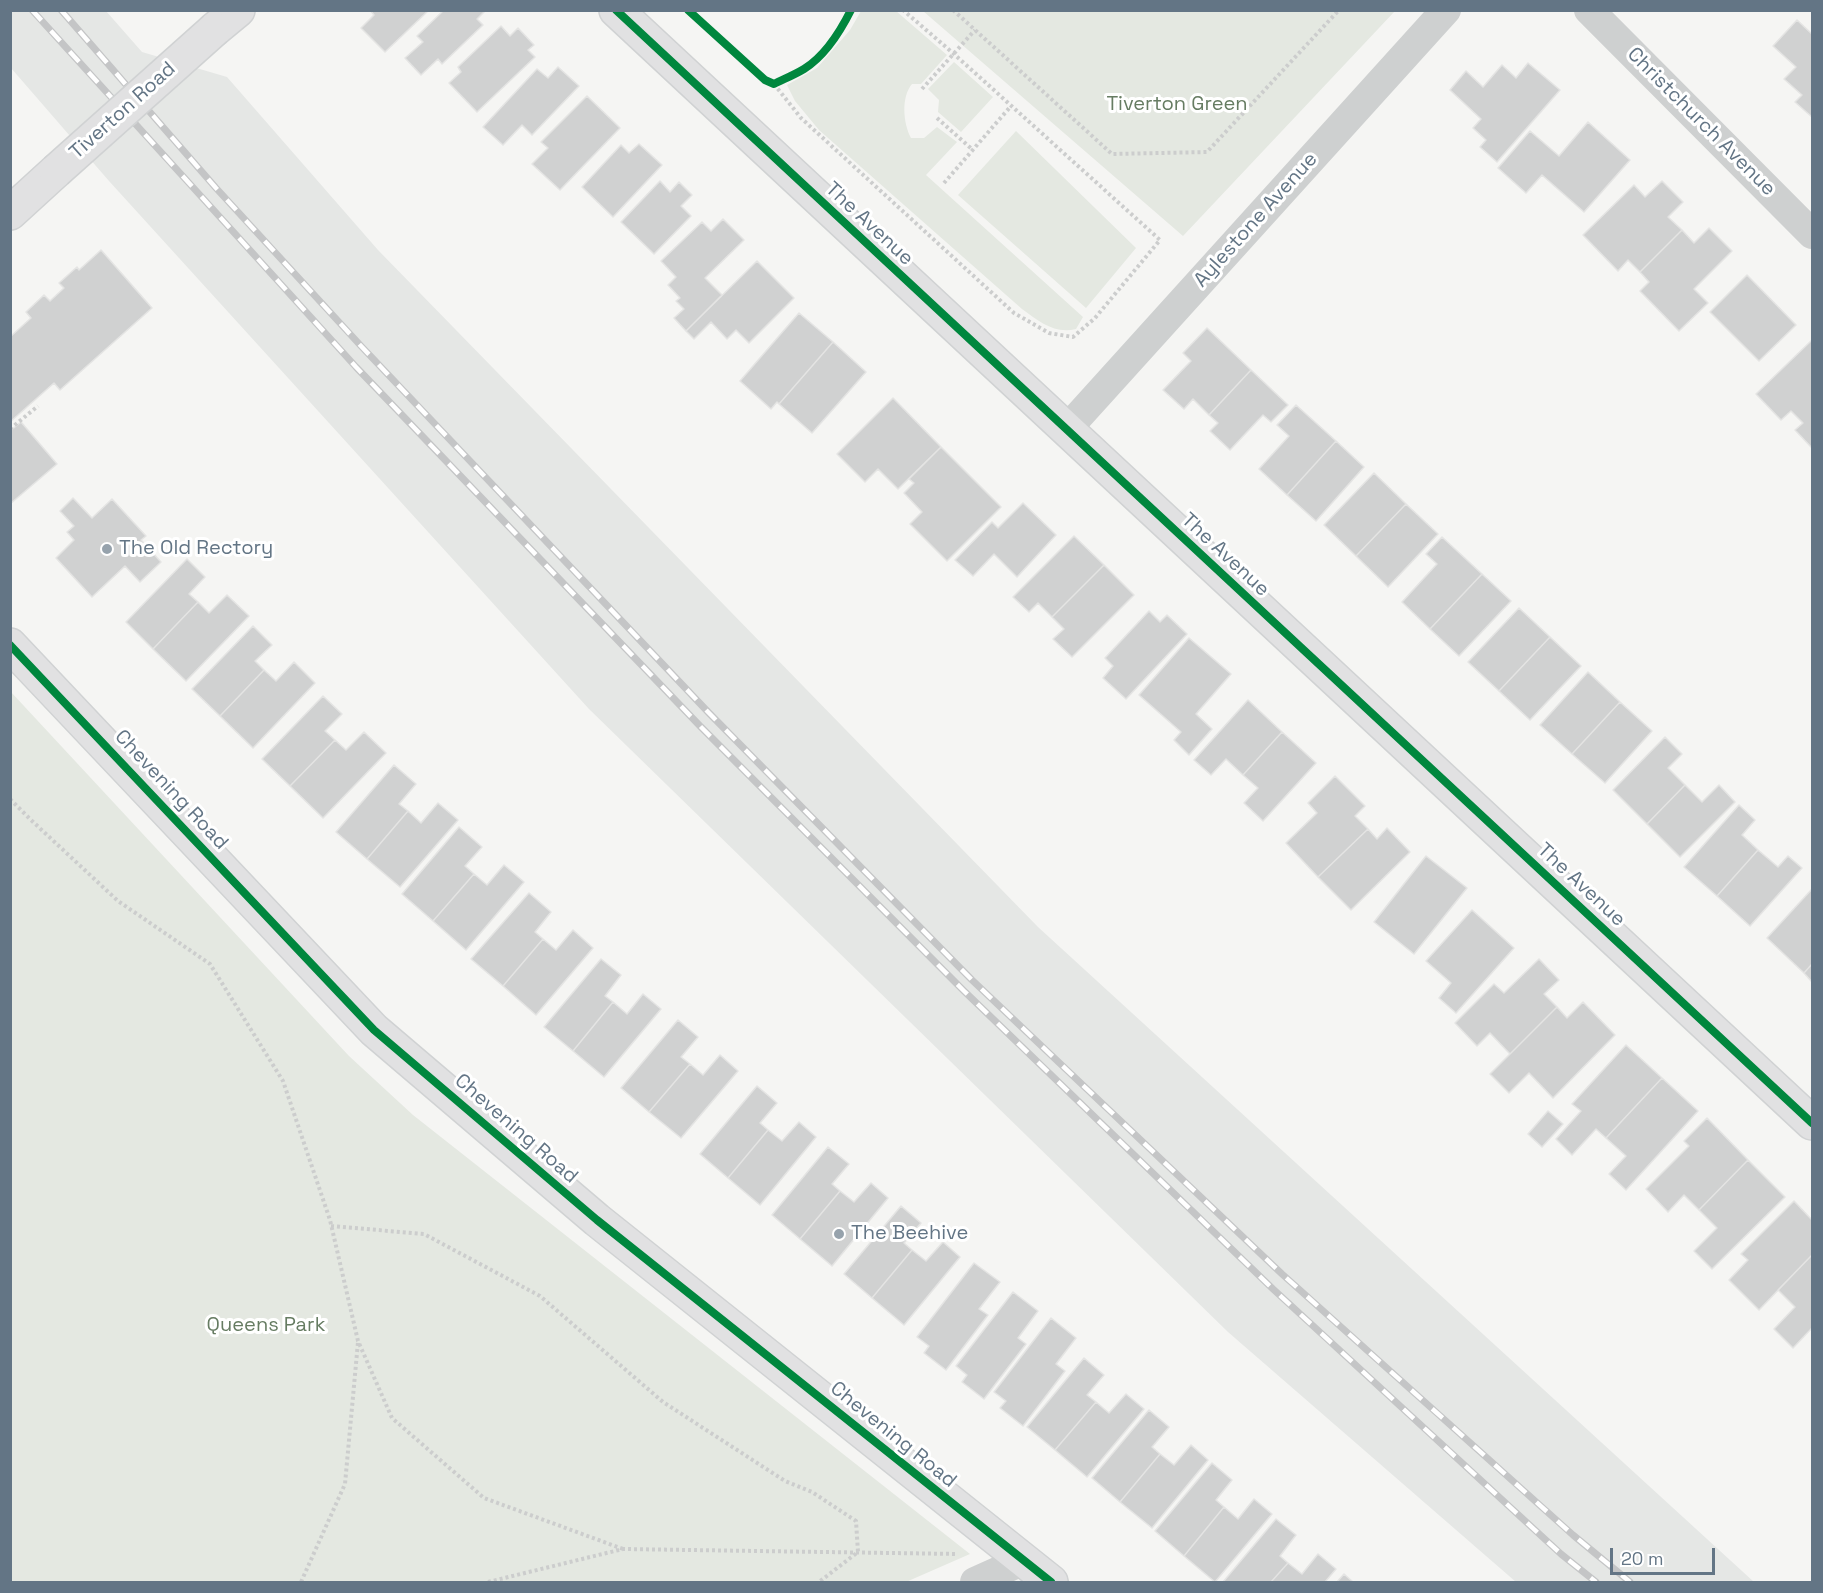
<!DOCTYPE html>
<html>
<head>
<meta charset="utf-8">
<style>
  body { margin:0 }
  #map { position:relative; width:1823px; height:1593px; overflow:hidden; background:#f5f5f3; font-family:"Space Grotesk",sans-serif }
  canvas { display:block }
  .frame { position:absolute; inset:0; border:12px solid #637585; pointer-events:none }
  .scale { position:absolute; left:1610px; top:1548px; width:105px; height:27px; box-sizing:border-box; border:3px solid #637585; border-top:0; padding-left:8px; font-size:18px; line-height:21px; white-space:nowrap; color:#637585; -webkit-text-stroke:4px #fff; paint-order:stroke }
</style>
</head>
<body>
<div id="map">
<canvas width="1823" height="1593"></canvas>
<div class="frame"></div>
<div class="scale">20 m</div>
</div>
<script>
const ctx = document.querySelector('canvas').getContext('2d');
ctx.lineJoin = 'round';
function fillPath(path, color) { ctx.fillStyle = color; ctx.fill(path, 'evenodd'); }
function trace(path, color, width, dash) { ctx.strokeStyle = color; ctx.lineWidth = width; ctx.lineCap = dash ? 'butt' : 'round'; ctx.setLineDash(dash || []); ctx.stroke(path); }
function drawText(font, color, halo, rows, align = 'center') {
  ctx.font = font + ' "Space Grotesk",sans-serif'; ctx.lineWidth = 6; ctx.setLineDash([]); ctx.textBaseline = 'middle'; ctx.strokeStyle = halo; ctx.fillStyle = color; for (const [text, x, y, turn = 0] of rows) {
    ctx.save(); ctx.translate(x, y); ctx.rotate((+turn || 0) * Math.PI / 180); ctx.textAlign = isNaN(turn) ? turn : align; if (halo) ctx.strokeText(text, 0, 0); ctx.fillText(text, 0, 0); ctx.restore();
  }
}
const built = new Path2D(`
  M10 11H106L142 52 227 77 378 250 1038 927 1754 1582H1516L1228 1332 589 709 109 181 11 68Z`);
const green = new Path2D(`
  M861 11H896L947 55 921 84H912C901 97 903 123 911 138H924L937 127 957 142 926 175 1083 317 1076 329C1054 334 1040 322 1022 309L819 130 795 101 787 85 817 68 850 30Z
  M923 11H1395L1183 236Z
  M954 62 993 97 961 132 938 112 939 100 928 89Z
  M1016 131 1136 248 1086 308 958 195Z
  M11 692 349 1056 413 1115 970 1554 906 1582H11Z`);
const building = new Path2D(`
  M370 10H429L385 52 361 28 374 15Z
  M444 10H486L477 19 483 25 442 64 438 59 421 75 405 58 423 42 417 36Z
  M1797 20 1812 34V117L1795 102 1802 95 1784 79 1796 67 1773 46Z
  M501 26 510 36 518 28 534 45 528 50 535 57 477 112 449 83 461 72 458 67Z
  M1528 63 1560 90 1497 162 1480 147 1486 140 1473 128 1481 119 1450 90 1466 71 1483 87 1502 65 1516 78Z
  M558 67 579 86 532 135 522 125 503 145 483 127 537 69 548 78Z
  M587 96 620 128 560 190 532 164 548 148 541 142Z
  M1588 122 1630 160 1584 212 1542 175 1526 193 1498 168 1530 131 1559 156Z
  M639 144 662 165 613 217 582 187 621 145 629 153Z
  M660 181 670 192 679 182 692 195 681 206 691 216 654 254 621 222Z
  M1662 181 1683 202 1668 217 1682 230 1640 272 1628 260 1618 271 1583 235 1634 185 1645 197Z
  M723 219 744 240 705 278 722 295 686 331 674 318 684 309 676 301 680 298 668 285 676 277 661 261 702 222 711 231Z
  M1709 228 1732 251 1694 289 1708 303 1679 331 1640 291 1649 282 1640 272 1682 230 1694 243Z
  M101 250 152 308 60 390 54 383 10 422V337L31 318 26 312 44 295 50 301 64 288 59 283 77 267 79 270Z
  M757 261 794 298 749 343 736 330 727 339 711 322 694 339 686 331Z
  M1747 275 1796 325 1759 361 1710 312Z
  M799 313 833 342 779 404 777 402 771 409 740 381Z
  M1207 328 1251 370 1209 415 1193 399 1184 409 1163 390 1191 361 1183 353Z
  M1812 340V448L1795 430 1803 423 1791 411 1781 420 1756 394Z
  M833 342 866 372 812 433 779 404Z
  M1251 370 1288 405 1271 422 1263 415 1230 450 1210 431 1218 423 1209 415Z
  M893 398 941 447 898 489 878 469 865 482 837 454Z
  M1296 405 1336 441 1287 495 1259 469 1289 436 1277 425Z
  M21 422 57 464 10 504V431Z
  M1336 441 1364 467 1316 521 1287 495Z
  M941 447 1001 507 947 561 910 524 922 512 904 493 914 483 909 479Z
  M1374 473 1406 504 1356 556 1324 525Z
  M73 498 92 518 112 499 146 536 141 540 161 562 140 582 125 566 92 597 56 558 74 540 67 532 74 526 60 511Z
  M1023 503 1056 535 1017 577 994 554 973 576 955 560 992 522 998 528Z
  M1406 504 1438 534 1388 587 1356 556Z
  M1074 536 1104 565 1052 617 1038 603 1029 612 1013 597Z
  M1442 537 1482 574 1430 629 1402 602 1437 564 1426 554Z
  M187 559 205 577 189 594 198 602 153 649 126 622Z
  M1104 565 1134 595 1072 657 1053 639 1064 629 1052 617Z
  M1482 574 1511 601 1459 656 1430 629Z
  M227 595 249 616 186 681 153 649 198 602 209 613Z
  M1519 608 1550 637 1499 691 1468 662Z
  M1149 611 1160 622 1167 615 1187 634 1126 699 1103 678 1113 666 1105 658Z
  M253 626 272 645 255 661 264 670 220 716 192 689Z
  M1550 637 1581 666 1530 720 1499 691Z
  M1189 638 1231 674 1196 714 1212 729 1189 755 1174 740 1181 732 1139 695Z
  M294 662 315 683 253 748 220 716 264 670 276 681Z
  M1588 672 1620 702 1572 754 1540 725Z
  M323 696 342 714 325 731 335 740 290 786 262 759Z
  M1248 700 1282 732 1243 775 1226 759 1211 775 1194 760Z
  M1620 702 1652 731 1605 783 1572 754Z
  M364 732 386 753 323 818 290 786 335 740 346 750Z
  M1282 732 1316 763 1263 821 1244 803 1258 788 1243 775Z
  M1665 737 1682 754 1668 768 1685 785 1647 824 1613 790Z
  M394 765 416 784 399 804 408 811 367 859 336 832Z
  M1335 776 1365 806 1355 816 1368 829 1318 877 1286 843 1317 813 1308 803Z
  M1685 785 1702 802 1719 785 1735 802 1680 857 1647 824Z
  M438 803 458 820 400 887 367 859 408 811 421 823Z
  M1739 805 1755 820 1742 835 1758 850 1717 896 1684 867Z
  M459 827 482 847 465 866 474 874 433 921 402 894Z
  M1387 828 1410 852 1351 910 1318 877 1368 829 1377 839Z
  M1758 850 1778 867 1788 856 1802 868 1750 926 1717 896Z
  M1426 856 1467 888 1414 954 1374 922Z
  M504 865 524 882 466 950 433 921 474 874 487 885Z
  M1812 889V964L1804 973 1767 938Z
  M529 893 551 912 535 932 543 939 503 986 471 959Z
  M1472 910 1514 948 1456 1013 1439 998 1451 983 1426 961Z
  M573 930 593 948 536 1015 503 986 543 939 556 950Z
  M601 959 621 975 605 996 613 1002 573 1051 544 1027Z
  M1539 959 1559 980 1544 994 1557 1007 1510 1054 1490 1033 1477 1046 1455 1023 1494 984 1504 993Z
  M1812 964V982L1804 973Z
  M643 994 661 1009 604 1077 573 1051 613 1002 627 1014Z
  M1583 1002 1615 1035 1553 1098 1529 1073 1509 1093 1490 1074 1557 1007 1567 1018Z
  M678 1020 698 1037 681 1057 690 1064 649 1112 621 1088Z
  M1626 1045 1662 1078 1606 1138 1596 1129 1572 1155 1556 1139 1581 1111 1572 1104Z
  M720 1055 738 1071 681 1138 649 1112 690 1064 703 1075Z
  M1662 1078 1698 1111 1626 1190 1609 1174 1626 1156 1606 1138Z
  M757 1086 777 1103 760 1123 768 1130 728 1178 700 1154Z
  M1548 1111 1563 1124 1542 1147 1528 1134Z
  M1707 1118 1748 1160 1699 1210 1684 1195 1668 1212 1646 1189 1689 1146 1684 1141Z
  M799 1122 816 1137 760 1205 728 1178 768 1130 782 1141Z
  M828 1147 849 1164 832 1184 840 1191 800 1239 772 1215Z
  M1748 1160 1785 1197 1712 1269 1694 1251 1717 1228 1699 1210Z
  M871 1183 888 1198 832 1266 800 1239 840 1191 854 1202Z
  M1794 1201 1812 1220V1255L1759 1310 1729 1280 1748 1260 1741 1254Z
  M901 1206 921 1223 904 1243 912 1250 872 1298 844 1274Z
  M943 1242 960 1257 904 1325 872 1298 912 1250 926 1261Z
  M1812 1255V1328L1793 1348 1774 1329 1795 1307 1778 1290Z
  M974 1263 1000 1282 979 1309 988 1315 946 1370 924 1353 929 1346 917 1337Z
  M1013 1292 1038 1311 1018 1338 1026 1344 984 1399 962 1382 967 1375 956 1366Z
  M1051 1318 1076 1338 1056 1364 1065 1371 1023 1426 1000 1408 1006 1401 994 1392Z
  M1084 1358 1104 1375 1087 1395 1096 1402 1055 1450 1027 1427Z
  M1126 1394 1144 1409 1087 1477 1055 1450 1096 1402 1109 1413Z
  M1149 1410 1169 1427 1152 1447 1160 1454 1120 1502 1092 1478Z
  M1191 1445 1208 1460 1152 1528 1120 1502 1160 1454 1174 1465Z
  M1212 1463 1232 1480 1216 1500 1224 1507 1184 1556 1155 1531Z
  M1254 1499 1272 1514 1215 1582 1184 1556 1224 1507 1238 1519Z
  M1276 1519 1296 1535 1280 1556 1288 1563 1271 1582H1223Z
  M1318 1554 1336 1569 1325 1582H1271L1288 1563 1302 1574Z
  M1344 1574 1353 1582H1337Z`);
const path = new Path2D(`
  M953 10 1112 154 1207 152 1339 10
  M774 84 801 118 1014 313 1049 333 1073 337 1095 318 1160 240 954 54 903 10
  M922 89 975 30
  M937 118 973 150
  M944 183 1011 106
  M10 429 38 406
  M10 799 31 820 118 901 210 964 283 1081 330 1220 358 1341 392 1418 484 1498 623 1549
  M331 1226 424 1234 540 1296 663 1402 785 1481 812 1492 856 1521 858 1552 819 1582
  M301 1582 345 1484 358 1342
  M488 1582 623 1549 958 1554`);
const street = new Path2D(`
  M1589 10 1812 234
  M1066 430 1446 10
  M975 1582 1024 1560`);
const secondary = new Path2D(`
  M616 10 1812 1123
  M215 29 238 10
  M10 213 56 171
  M10 645 374 1030 597 1220 1051 1582`);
const rail = new Path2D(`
  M32 10 356 367 700 726 964 991 1273 1289 1561 1554 1596 1582
  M61 10 216 188 361 346 709 713 972 980 1282 1274 1573 1535 1630 1582`);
const secondaryBridge = new Path2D(`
  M56 171 215 29`);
const cycleway = new Path2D(`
  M616 10 1812 1123
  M688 10 765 80 774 84C784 79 794 75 804 69 825 56 840 32 851 10
  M10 645 374 1030 597 1220 1051 1582`);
const markers = [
  [107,549,6,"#96a2ac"],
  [839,1234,6,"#96a2ac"]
];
const parkNames = [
  ["Tiverton Green",1177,105],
  ["Queens Park",266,1326]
];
const streetNames = [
  ["Tiverton Road",123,111,-42],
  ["Christchurch Avenue",1701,122,45],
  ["Aylestone Avenue",1256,220,-48],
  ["The Avenue",869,224,43],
  ["The Avenue",1225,555,43],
  ["Chevening Road",171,790,47],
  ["The Avenue",1581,885,43],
  ["Chevening Road",516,1129,41],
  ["Chevening Road",893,1435,39]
];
const poiNames = [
  ["The Old Rectory",119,549],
  ["The Beehive",851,1234]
];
fillPath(built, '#e5e7e5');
fillPath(green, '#e4e8e1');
fillPath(building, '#d0d1d1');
trace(building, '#e4e4e3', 1.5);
trace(secondary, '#d0d2d3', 36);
trace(path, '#cccdcd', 4, [3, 3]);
trace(street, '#ced0d0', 30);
trace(secondary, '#e1e1e2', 33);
trace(rail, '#c4c5c6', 7);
trace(rail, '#fff', 4.5, [14]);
trace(secondaryBridge, '#d0d2d3', 36, []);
trace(secondaryBridge, '#e1e1e2', 33);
trace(cycleway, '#00873e', 8);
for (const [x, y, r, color] of markers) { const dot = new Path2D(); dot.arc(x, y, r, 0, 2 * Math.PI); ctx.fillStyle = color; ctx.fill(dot); trace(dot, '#fff', 2); }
drawText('20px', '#667c62', '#fff', parkNames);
drawText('20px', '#637585', '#fff', streetNames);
drawText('20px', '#637585', '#fff', poiNames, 'left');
</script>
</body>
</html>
